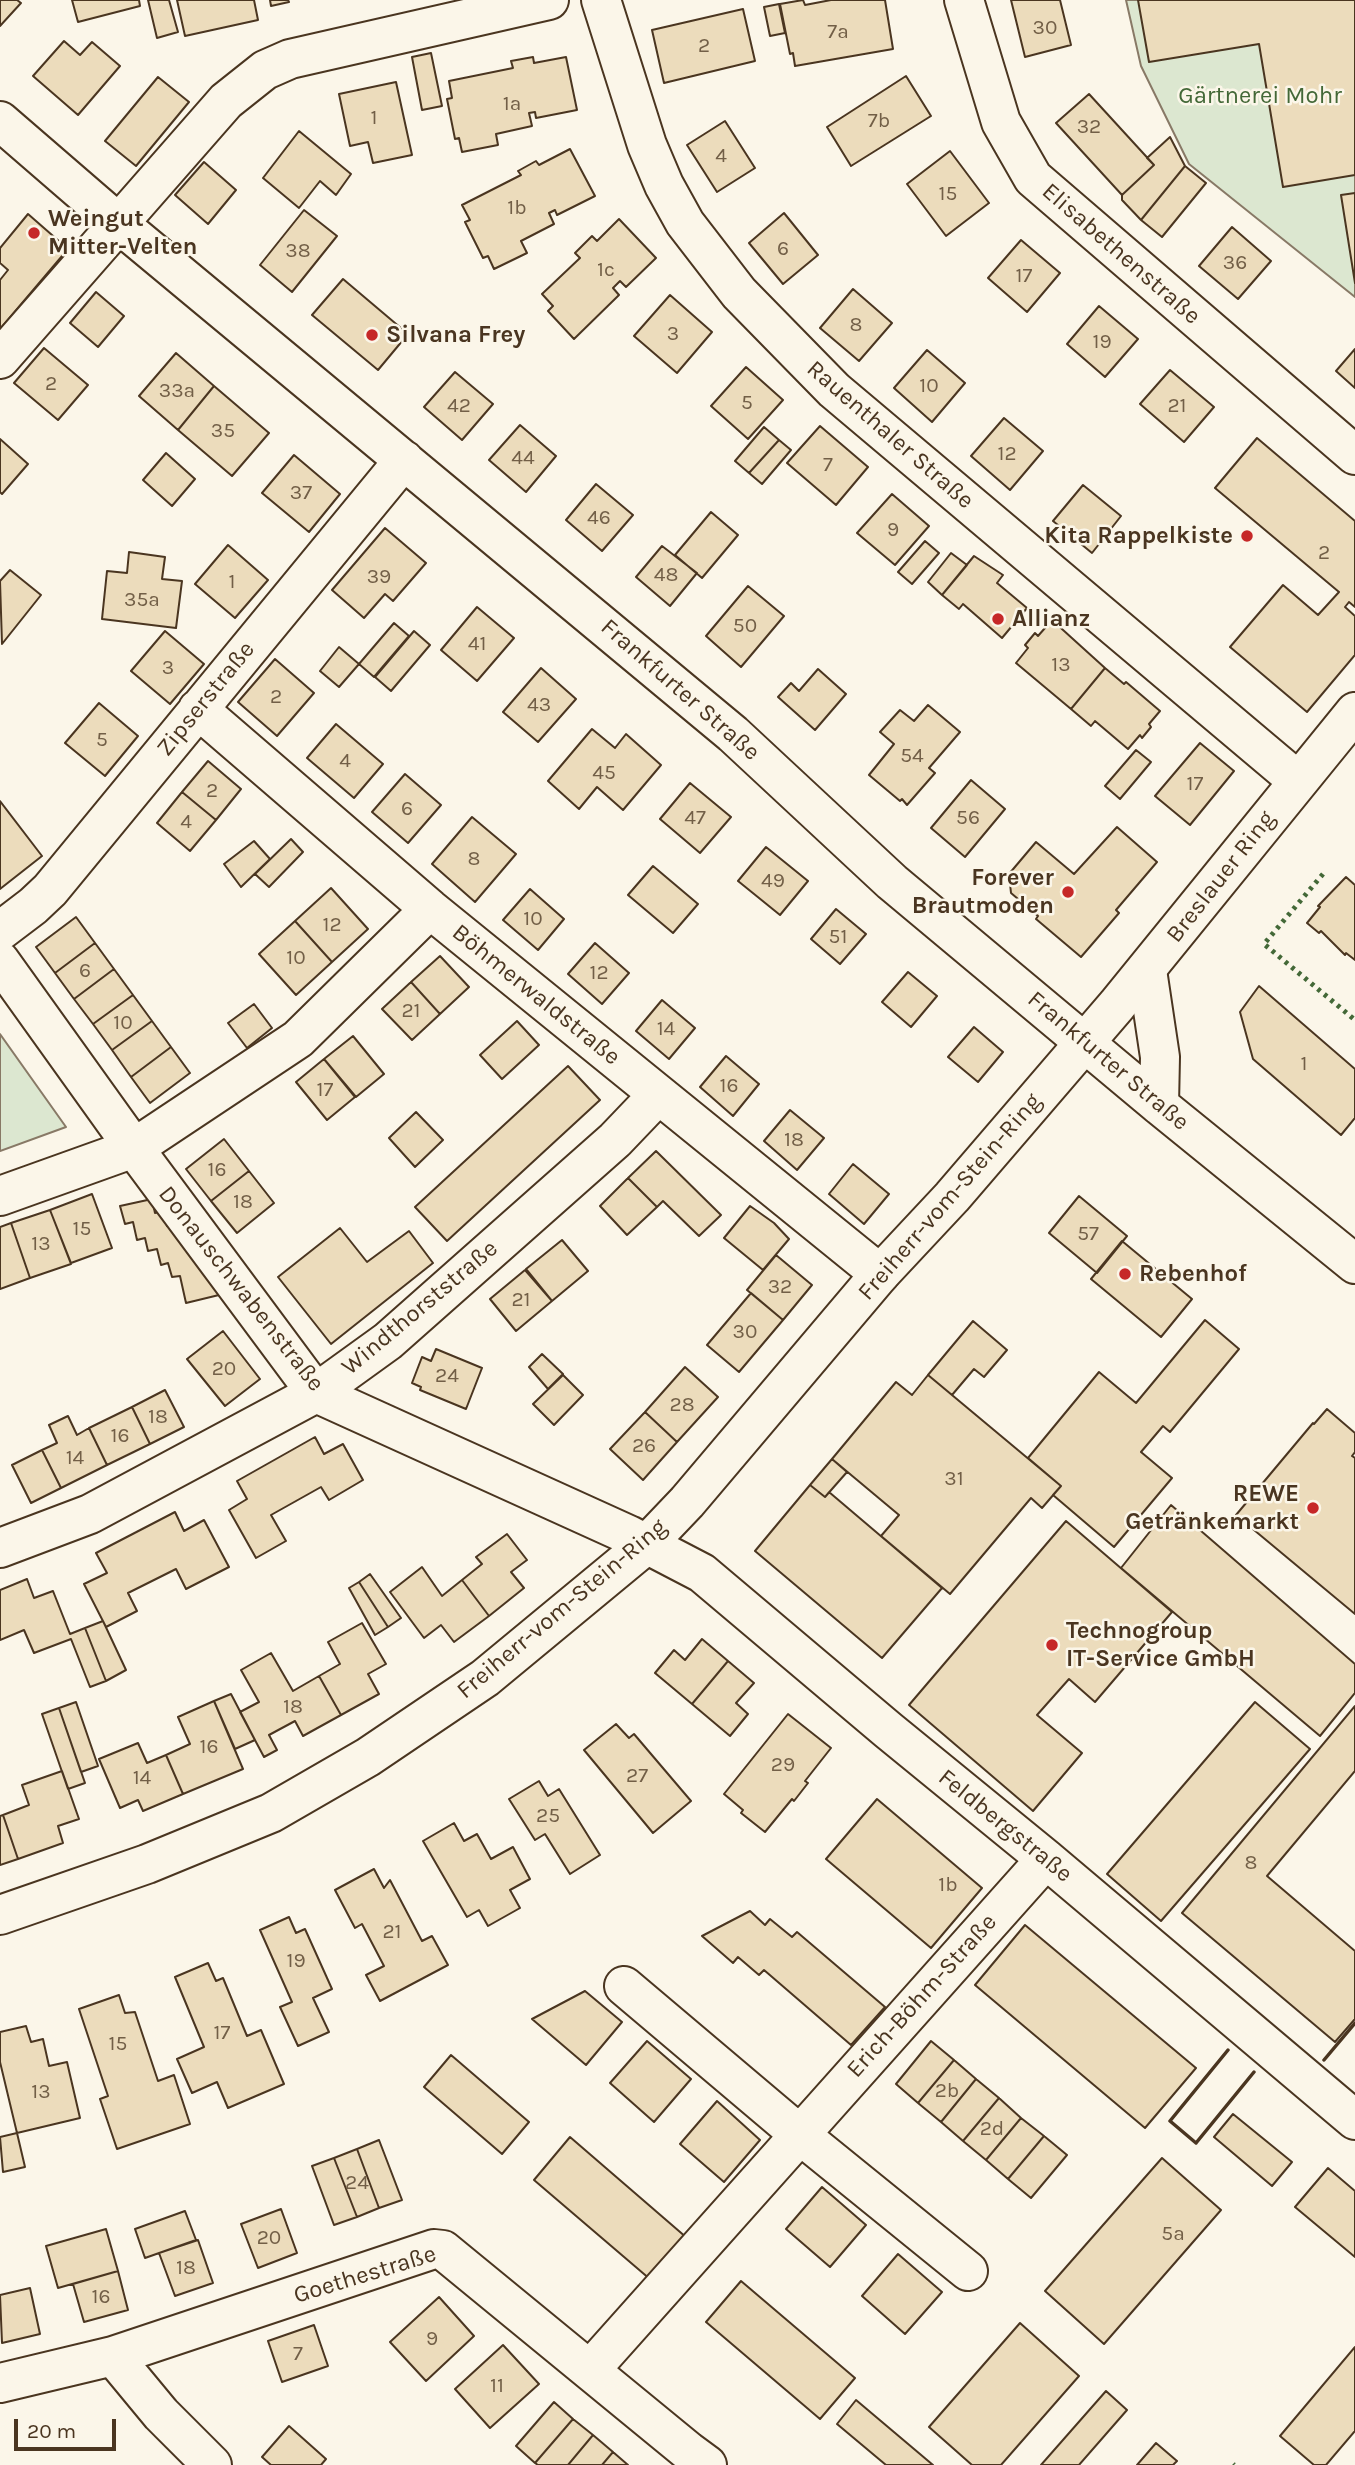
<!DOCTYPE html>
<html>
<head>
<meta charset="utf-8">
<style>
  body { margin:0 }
  #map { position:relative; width:1355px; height:2465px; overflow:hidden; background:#fbf6e9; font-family:Karla,sans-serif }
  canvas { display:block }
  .scale { position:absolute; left:14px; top:2419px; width:102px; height:32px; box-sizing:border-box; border:4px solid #4a3520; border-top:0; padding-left:9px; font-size:21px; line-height:24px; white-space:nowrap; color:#4a3520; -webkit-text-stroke:5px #fbf6e9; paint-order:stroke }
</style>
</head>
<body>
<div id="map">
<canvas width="1355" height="2465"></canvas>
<div class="scale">20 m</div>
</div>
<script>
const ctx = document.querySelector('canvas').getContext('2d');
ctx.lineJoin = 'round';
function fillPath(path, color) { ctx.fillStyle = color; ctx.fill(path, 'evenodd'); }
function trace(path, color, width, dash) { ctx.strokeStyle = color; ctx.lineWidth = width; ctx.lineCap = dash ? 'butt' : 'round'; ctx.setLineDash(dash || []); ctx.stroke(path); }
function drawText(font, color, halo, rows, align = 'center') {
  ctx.font = font + ' Karla,sans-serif'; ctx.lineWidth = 5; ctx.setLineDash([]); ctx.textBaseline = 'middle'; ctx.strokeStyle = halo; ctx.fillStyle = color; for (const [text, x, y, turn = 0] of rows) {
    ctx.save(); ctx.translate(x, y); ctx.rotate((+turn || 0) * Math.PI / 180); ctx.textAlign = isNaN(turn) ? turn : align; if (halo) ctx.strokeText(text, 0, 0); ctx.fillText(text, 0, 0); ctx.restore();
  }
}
const green = new Path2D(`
  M1126 0H1355V297L1189 164 1141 66Z
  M0 1034 66 1127 0 1151Z`);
const building = new Path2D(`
  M0 0H17L21 3 0 26Z
  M72 0H139L140 6 78 22Z
  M148 0H169L178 32 157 38Z
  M177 0H254L258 20 185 36Z
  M270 0H288L289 2 271 6Z
  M803 0 805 5 831 0H885L893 49 795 66 793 53 790 54 780 4Z
  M1011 0H1060L1071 45 1025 57Z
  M1138 0H1355V175L1283 187 1259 44 1149 62Z
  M779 4 785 33 770 36 764 7Z
  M743 9 755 61 664 83 652 30Z
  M64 41 80 55 92 42 120 66 78 115 33 76Z
  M431 53 442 106 422 110 412 57Z
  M533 57 534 63 566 57 577 110 536 118 535 112 529 113 532 126 496 134 498 145 462 152 459 138 455 139 447 99 452 98 449 81 513 68 511 61Z
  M906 76 931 116 851 166 827 127Z
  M158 77 189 102 136 166 105 141Z
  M396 82 412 155 373 163 368 142 350 146 339 94Z
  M1089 94 1154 165 1122 195 1056 123Z
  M725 121 755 168 717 192 687 145Z
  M299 131 351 174 336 195 320 181 299 208 263 178Z
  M1170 137 1185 166 1141 220 1122 200V195L1154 165 1147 158Z
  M570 149 595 196 557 215 555 210 549 213 554 224 521 241 527 253 494 269 488 256 483 258 465 222 470 220 462 205 521 175 518 171 536 161 539 165Z
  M950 151 989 203 946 236 907 184Z
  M204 162 236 190 208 224 175 195Z
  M1185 166 1206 183 1162 237 1141 220Z
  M1355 193V283L1341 195Z
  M304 210 337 236 292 292 260 265Z
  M784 213 818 255 783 284 749 243Z
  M28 214 68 249 0 329V280L8 270 0 263V248Z
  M619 219 656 258 626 287 620 281 613 288 619 295 574 339 548 311 553 306 542 294 580 258 575 253 592 236 597 241Z
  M1232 227 1271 261 1238 299 1199 266Z
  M1021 240 1060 273 1027 312 988 278Z
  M343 279 408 334 378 370 312 315Z
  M853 289 892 323 859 361 820 328Z
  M96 292 124 316 98 347 70 323Z
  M670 295 712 332 677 373 634 336Z
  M1099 306 1138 339 1105 377 1067 344Z
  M44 348 88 385 58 420 14 383Z
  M1355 349V388L1336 371Z
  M927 350 965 383 932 422 894 388Z
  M176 353 214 386 178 430 139 396Z
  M746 367 783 400 748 439 711 406Z
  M1170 370 1214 407 1184 442 1140 404Z
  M455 372 493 404 462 440 424 407Z
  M214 386 269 433 232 476 178 430Z
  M1004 418 1043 451 1010 490 971 456Z
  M520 425 556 456 526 492 489 460Z
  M820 426 868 467 836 505 787 463Z
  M764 427 779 440 749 473 735 461Z
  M1257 438 1355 521V607L1349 602 1345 607 1355 616V655L1307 712 1230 647 1283 585 1318 615 1339 592 1215 488Z
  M0 439 28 464 2 494 0 492Z
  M779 440 791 450 762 484 749 473Z
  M166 453 195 479 172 506 143 480Z
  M294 455 340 494 309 532 262 493Z
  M596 484 633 515 602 551 566 520Z
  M1083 485 1121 516 1092 553 1053 521Z
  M892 494 929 526 895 565 857 533Z
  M711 512 738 535 702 578 675 555Z
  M385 528 426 563 393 601 385 594 364 618 332 590Z
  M925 541 939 553 912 584 898 572Z
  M228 545 268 580 235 618 195 584Z
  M662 546 697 573 670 606 636 577Z
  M129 552 165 557 162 579 182 581 176 628 102 619 107 571 127 573Z
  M951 553 967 565 942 595 928 582Z
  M974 556 1003 575 997 583 1027 608 1002 638 963 604 959 609 942 595Z
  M10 570 41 595 2 644 0 581Z
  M748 586 784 616 741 667 706 636Z
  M477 607 514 638 477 681 441 650Z
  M1052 620 1105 668 1071 709 1016 663 1028 648 1025 645 1035 633 1038 636Z
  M394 623 409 636 374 677 359 664Z
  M165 631 204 664 170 704 131 671Z
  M414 631 430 645 391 691 375 677Z
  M339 647 359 664 339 687 320 671Z
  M275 659 314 693 277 736 238 702Z
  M541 668 576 699 538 742 503 712Z
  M1105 668 1124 684 1126 682 1160 711 1149 724 1151 727 1142 738 1140 735 1128 749 1095 721 1091 726 1071 709Z
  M818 669 846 694 815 730 778 697 791 683 799 691Z
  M99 703 138 736 105 776 65 743Z
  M928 705 960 732 929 768 935 773 907 805 902 799 900 801 869 775 894 744 880 732 900 710 914 721Z
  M336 724 383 764 354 798 307 758Z
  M592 729 615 748 626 734 661 765 623 810 597 787 579 809 548 781Z
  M1200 743 1234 771 1190 825 1155 796Z
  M1136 750 1151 762 1120 799 1105 786Z
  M208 761 241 789 216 820 182 792Z
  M405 774 441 805 408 843 372 812Z
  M971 780 1005 809 965 857 931 828Z
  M690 783 731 817 700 853 660 819Z
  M182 792 216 820 190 851 157 823Z
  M0 801 42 856 0 889Z
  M472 817 516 854 475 902 432 864Z
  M1117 827 1157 862 1116 910 1119 913 1081 957 1036 919 1038 916 1011 893 1009 874 1036 842 1074 874Z
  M291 839 303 852 269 887 255 874Z
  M254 841 270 859 241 887 224 864Z
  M766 847 808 881 780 915 738 881Z
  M653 866 698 904 673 933 628 895Z
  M1346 877 1355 885V960L1346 953 1345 955 1321 931 1319 933 1307 923 1320 907 1318 906Z
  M331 888 368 929 332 962 295 921Z
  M530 889 564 919 538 950 503 920Z
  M836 909 866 934 840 964 811 939Z
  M76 917 95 943 55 973 36 947Z
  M295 921 332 962 296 995 259 954Z
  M95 943 114 969 74 999 55 973Z
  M595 943 629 973 602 1004 568 974Z
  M440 956 469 987 440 1014 411 982Z
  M114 969 133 995 93 1024 74 999Z
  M908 972 937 996 911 1027 882 1002Z
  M411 982 440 1014 412 1040 382 1009Z
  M1259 986 1355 1069V1118L1341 1135 1253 1059 1240 1012Z
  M133 995 152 1021 112 1050 93 1024Z
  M662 1000 695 1028 669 1059 636 1031Z
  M254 1004 272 1028 247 1048 228 1023Z
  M152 1021 171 1047 131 1077 112 1050Z
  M517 1021 539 1045 502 1079 480 1055Z
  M974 1027 1003 1052 978 1082 948 1057Z
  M353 1036 384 1074 356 1097 324 1059Z
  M171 1047 190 1073 150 1103 131 1077Z
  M726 1056 759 1084 733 1116 700 1087Z
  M324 1059 355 1097 327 1120 296 1082Z
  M568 1066 600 1100 447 1241 415 1207Z
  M790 1110 824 1138 797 1170 764 1141Z
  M416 1112 443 1140 415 1167 389 1138Z
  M224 1139 249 1171 211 1201 186 1169Z
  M656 1151 721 1215 699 1236 663 1201 657 1207 628 1178Z
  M853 1164 889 1194 864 1224 829 1194Z
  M249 1171 274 1203 237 1233 211 1201Z
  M628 1178 657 1207 627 1235 600 1206Z
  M92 1194 112 1248 71 1263 50 1210Z
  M1079 1196 1127 1236 1097 1273 1049 1233Z
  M152 1199 155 1213 164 1211 167 1226 177 1223 211 1263 219 1295 186 1303 180 1276 172 1277 168 1263 161 1265 157 1249 148 1251 145 1238 137 1240 133 1222 125 1224 120 1206Z
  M750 1206 774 1223 789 1239 763 1270 724 1238Z
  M50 1210 71 1264 30 1278 11 1223Z
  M11 1223 30 1278 0 1289V1227Z
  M340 1228 367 1262 409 1231 433 1263 331 1344 278 1277Z
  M562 1240 588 1271 552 1301 526 1269Z
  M1122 1241 1192 1299 1161 1337 1091 1279Z
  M776 1255 812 1285 783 1320 747 1290Z
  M525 1270 552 1301 516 1331 490 1299Z
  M751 1293 783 1320 739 1372 707 1345Z
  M1205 1320 1239 1349 1170 1432 1163 1426 1141 1452 1172 1478 1114 1547 1053 1495 1061 1486 1028 1458 1099 1372 1136 1403Z
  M973 1321 1007 1350 984 1377 974 1369 952 1395 928 1375Z
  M223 1331 260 1379 225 1406 187 1359Z
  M436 1349 482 1368 466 1409 420 1390 421 1387 412 1383 422 1357 431 1361Z
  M542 1354 563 1374 548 1389 529 1367Z
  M685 1367 718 1397 677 1442 645 1412Z
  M563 1375 583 1395 554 1425 533 1404Z
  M928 1375 1061 1486 1042 1508 1031 1498 950 1594 881 1536 899 1515 832 1459 896 1382 912 1395Z
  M165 1390 184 1427 150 1444 132 1407Z
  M132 1407 150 1444 107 1465 89 1428Z
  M1327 1409 1355 1433V1452L1352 1456 1355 1458V1614L1236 1515 1313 1423 1314 1424Z
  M645 1412 677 1442 643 1480 610 1449Z
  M68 1416 77 1435 89 1428 107 1465 61 1488 42 1450 57 1443 49 1425Z
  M315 1437 324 1454 343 1444 363 1480 329 1500 321 1487 271 1515 286 1541 256 1558 229 1510 247 1499 237 1481Z
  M42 1450 61 1488 31 1503 12 1465Z
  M832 1459 847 1472 825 1497 810 1485Z
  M810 1485 825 1497 829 1492 942 1588 882 1658 755 1551Z
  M1171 1505 1355 1664V1693L1320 1736 1121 1568Z
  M175 1512 184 1531 204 1520 229 1567 186 1589 176 1569 128 1593 137 1611 106 1627 84 1584 107 1573 96 1553Z
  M1066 1521 1172 1612 1095 1702 1069 1679 1037 1715 1082 1753 1033 1811 909 1705Z
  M507 1534 527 1560 511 1572 524 1588 489 1616 462 1580 482 1564 476 1557Z
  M422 1567 442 1596 462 1580 489 1616 454 1642 441 1625 424 1638 390 1592Z
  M370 1574 401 1618 388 1627 359 1582Z
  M27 1579 34 1598 53 1591 70 1634 85 1628 106 1681 90 1687 71 1639 34 1653 24 1630 0 1640V1590Z
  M359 1582 388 1627 375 1635 349 1588Z
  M103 1621 126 1670 106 1681 85 1628Z
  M362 1623 386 1664 368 1674 379 1694 341 1715 319 1676 340 1664 328 1642Z
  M702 1639 728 1661 692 1704 655 1673 674 1650 685 1660Z
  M271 1653 293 1691 319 1676 341 1715 303 1736 295 1721 269 1735 277 1750 264 1757 240 1712 259 1702 241 1670Z
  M728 1661 754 1683 736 1703 748 1714 730 1736 692 1704Z
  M231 1694 255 1740 235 1749 214 1701Z
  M214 1701 243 1769 183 1794 166 1755 190 1744 178 1717Z
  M76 1702 98 1766 81 1772 59 1708Z
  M1255 1702 1310 1749 1161 1921 1107 1874Z
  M1355 1706V1771L1267 1876 1355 1951V2019L1335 2042 1182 1913Z
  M59 1708 85 1783 68 1789 42 1714Z
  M788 1714 831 1748 805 1781 808 1783 794 1801 792 1799 765 1832 741 1813 743 1810 724 1794Z
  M616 1724 629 1738 634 1734 691 1801 653 1833 584 1750Z
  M138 1743 147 1763 166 1755 183 1794 143 1811 138 1800 120 1808 99 1759Z
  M62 1771 79 1819 58 1826 63 1843 18 1859 3 1815 29 1805 22 1785Z
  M539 1781 548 1796 559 1789 600 1855 570 1874 545 1834 535 1840 509 1799Z
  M877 1799 982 1888 931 1948 826 1859Z
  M3 1815 18 1859 0 1865V1816Z
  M454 1823 464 1841 477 1834 491 1859 513 1847 530 1879 510 1890 520 1908 488 1926 479 1910 467 1917 423 1841Z
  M374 1869 384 1888 390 1880 422 1941 432 1936 448 1965 380 2001 366 1975 384 1966 362 1924 355 1928 335 1890Z
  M750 1911 765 1925 770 1919 792 1937 797 1932 885 2007 851 2045 764 1970 759 1975 738 1957 733 1963 702 1936Z
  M289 1917 296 1933 305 1929 332 1989 313 1998 329 2032 298 2046 280 2007 292 2002 260 1930Z
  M1025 1925 1196 2068 1145 2128 975 1985Z
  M208 1963 216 1981 223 1978 247 2036 261 2030 284 2084 228 2108 217 2082 192 2093 177 2059 204 2047 175 1977Z
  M585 1991 622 2022 586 2065 532 2019Z
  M119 1995 125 2013 135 2012 158 2081 174 2075 190 2124 117 2149 100 2099 108 2096 79 2009Z
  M26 2026 31 2042 43 2039 49 2066 67 2062 80 2118 17 2133 0 2062V2032Z
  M647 2041 691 2079 654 2122 610 2083Z
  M931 2041 954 2060 918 2103 896 2084Z
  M451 2055 529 2122 502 2154 424 2087Z
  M954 2060 976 2079 941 2122 918 2103Z
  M976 2079 999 2098 963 2141 941 2122Z
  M999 2098 1021 2118 986 2160 963 2141Z
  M717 2101 760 2140 724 2182 680 2144Z
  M1233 2114 1292 2162 1272 2186 1214 2137Z
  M1021 2118 1044 2136 1008 2179 986 2160Z
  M17 2133 25 2167 3 2172 0 2137Z
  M1044 2136 1067 2155 1031 2198 1008 2179Z
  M570 2137 687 2238 651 2280 534 2180Z
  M379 2140 402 2200 379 2208 357 2149Z
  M357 2149 379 2208 357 2217 334 2158Z
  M334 2158 357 2217 334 2225 312 2166Z
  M1162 2158 1221 2210 1104 2344 1045 2291Z
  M1328 2168 1355 2191V2257L1295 2207Z
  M822 2187 866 2225 830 2267 786 2229Z
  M281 2209 297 2253 258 2268 241 2224Z
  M185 2211 196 2240 145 2258 135 2229Z
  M106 2229 118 2271 58 2288 46 2246Z
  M198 2240 213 2283 175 2296 159 2253Z
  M898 2254 942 2292 905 2334 862 2296Z
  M118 2271 128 2310 84 2322 73 2284Z
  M741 2281 855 2378 820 2419 706 2322Z
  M30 2288 40 2334 2 2343 0 2295Z
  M439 2297 474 2336 426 2381 390 2342Z
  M1020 2323 1079 2376 1001 2465H972L929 2427Z
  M314 2325 328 2366 282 2382 268 2341Z
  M503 2345 539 2384 490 2428 455 2389Z
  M1355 2347V2431L1326 2465H1314L1280 2436Z
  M1106 2391 1127 2410 1079 2465H1041Z
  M856 2400 933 2465H886L837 2424Z
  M554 2402 573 2419 535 2463 516 2446Z
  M573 2419 593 2435 568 2465H538L535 2463Z
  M289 2426 326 2459 321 2465H271L262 2457Z
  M593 2435 613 2452 602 2465H568Z
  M1156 2443 1177 2461 1173 2465H1137Z
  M613 2452 628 2465H602Z`);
const minor = new Path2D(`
  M601 0 647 145 664 185 685 223 739 293 834 390 1298 781
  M964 0 1001 122 1033 178 1355 455
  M0 121 118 223 733 734 892 882 1159 1105 1355 1264
  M0 359 226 101 265 70 290 59 549 0
  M198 709 430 909 880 1274
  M0 931 33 906 50 890 404 460
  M0 961 134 1148 316 1393 629 1535 702 1573 888 1730 1046 1859 1355 2120
  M1147 970 1160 1057 1159 1105
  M0 1196 134 1148 298 1039 430 909
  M0 1548 90 1514 316 1393 388 1341 615 1140 658 1095
  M624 1986 799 2134 968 2271
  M113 2356 161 2414 212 2465
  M590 2370 1046 1859
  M0 2383 113 2356 434 2249 443 2250 688 2451 707 2465`);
const major = new Path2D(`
  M0 1915 147 1864 271 1813 368 1757 485 1678 647 1544 687 1502 880 1274 952 1197 1117 1005 1355 712`);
const hedge = new Path2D(`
  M1323 874 1264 944 1355 1020
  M1233 2464 1234 2465`);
const wall = new Path2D(`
  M1228 2050 1170 2121 1196 2143 1254 2072
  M1324 2060 1355 2023`);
const markers = [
  [34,233,7,"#c62828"],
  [372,335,7,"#c62828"],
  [1247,536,7,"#c62828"],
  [998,619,7,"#c62828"],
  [1068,892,7,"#c62828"],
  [1125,1274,7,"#c62828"],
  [1313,1508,7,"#c62828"],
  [1052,1645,7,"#c62828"]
];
const numberNames = [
  ["30",1045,28],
  ["7a",838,32],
  ["2",704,46],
  ["1a",512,104],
  ["1",374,118],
  ["7b",879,121],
  ["32",1089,127],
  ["4",721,156],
  ["15",948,194],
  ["1b",517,208],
  ["6",783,249],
  ["38",298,251],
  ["36",1235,263],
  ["1c",606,270],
  ["17",1024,276],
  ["8",856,325],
  ["3",673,334],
  ["19",1102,342],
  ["2",51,384],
  ["10",929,386],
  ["33a",177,391],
  ["5",747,403],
  ["42",459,406],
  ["21",1177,406],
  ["35",223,431],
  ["12",1007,454],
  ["44",523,458],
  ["7",828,465],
  ["37",301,493],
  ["46",599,518],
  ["9",893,530],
  ["2",1324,553],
  ["48",666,575],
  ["39",379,577],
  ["1",232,582],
  ["35a",142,600],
  ["50",745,626],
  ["41",477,644],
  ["13",1061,665],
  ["3",168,668],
  ["2",276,697],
  ["43",539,705],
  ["5",102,740],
  ["54",912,756],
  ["4",345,761],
  ["45",604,773],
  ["17",1195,784],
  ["2",212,791],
  ["6",407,809],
  ["47",695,818],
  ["56",968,818],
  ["4",186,822],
  ["8",474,859],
  ["49",773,881],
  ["10",533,919],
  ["12",332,925],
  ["51",838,937],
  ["10",296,958],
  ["6",85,971],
  ["12",599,973],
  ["21",411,1011],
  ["10",123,1023],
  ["14",666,1029],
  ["1",1304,1064],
  ["16",729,1086],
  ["17",325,1090],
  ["18",794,1140],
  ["16",217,1170],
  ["18",243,1202],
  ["15",82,1229],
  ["57",1088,1234],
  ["13",41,1244],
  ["32",780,1287],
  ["21",521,1300],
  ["30",745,1332],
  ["20",224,1369],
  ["24",447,1376],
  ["28",682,1405],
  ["18",158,1417],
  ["16",120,1436],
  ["26",644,1446],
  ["14",75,1458],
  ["31",954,1479],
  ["18",293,1707],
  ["16",209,1747],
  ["29",783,1765],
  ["27",637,1776],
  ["14",142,1778],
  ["25",548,1816],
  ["8",1251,1863],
  ["1b",948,1885],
  ["21",392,1932],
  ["19",296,1961],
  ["17",222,2033],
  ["15",118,2044],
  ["2b",947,2091],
  ["13",41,2092],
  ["2d",992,2129],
  ["24",357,2183],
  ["5a",1173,2234],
  ["20",269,2238],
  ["18",186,2268],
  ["16",101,2297],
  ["9",432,2339],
  ["7",298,2354],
  ["11",497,2386]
];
const parkNames = [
  ["Gärtnerei Mohr",1260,96]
];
const poiNames = [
  ["Weingut",48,219],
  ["Mitter-Velten",48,247],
  ["Silvana Frey",386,335],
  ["Kita Rappelkiste",1233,536,"right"],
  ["Allianz",1012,619],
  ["Forever",1054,878,"right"],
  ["Brautmoden",1054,906,"right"],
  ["Rebenhof",1139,1274],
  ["REWE",1299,1494,"right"],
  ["Getränkemarkt",1299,1522,"right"],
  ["Technogroup",1066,1631],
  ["IT-Service GmbH",1066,1659]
];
const streetNames = [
  ["Elisabethenstraße",1121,254,41],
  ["Rauenthaler Straße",890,435,41],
  ["Frankfurter Straße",680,690,41],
  ["Zipserstraße",206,699,-51],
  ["Breslauer Ring",1221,877,-52],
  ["Böhmerwaldstraße",536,995,39],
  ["Frankfurter Straße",1108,1061,40],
  ["Freiherr-vom-Stein-Ring",950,1197,-49],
  ["Donauschwabenstraße",241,1289,52],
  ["Windthorststraße",420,1308,-40],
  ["Freiherr-vom-Stein-Ring",562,1609,-40],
  ["Feldbergstraße",1005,1826,39],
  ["Erich-Böhm-Straße",922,1996,-48],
  ["Goethestraße",365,2275,-17]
];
fillPath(green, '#dce7d0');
trace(green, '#887966', 2);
fillPath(building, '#ecdcbc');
trace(building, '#4a3520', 2);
trace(minor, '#4a3520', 42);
trace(major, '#4a3520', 42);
trace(minor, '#fbf6e9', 38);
trace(major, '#fbf6e9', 38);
trace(hedge, '#436837', 5, [3.5, 5]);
trace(wall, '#4a3520', 3.5);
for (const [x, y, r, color] of markers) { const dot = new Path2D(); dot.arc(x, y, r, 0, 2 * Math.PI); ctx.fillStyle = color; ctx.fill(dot); trace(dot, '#fbf6e9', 2.5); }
drawText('21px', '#725f47', null, numberNames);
drawText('24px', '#436837', '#fbf6e9', parkNames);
drawText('bold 24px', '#4a3520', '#fbf6e9', poiNames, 'left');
drawText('24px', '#4a3520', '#fbf6e9', streetNames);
</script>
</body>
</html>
